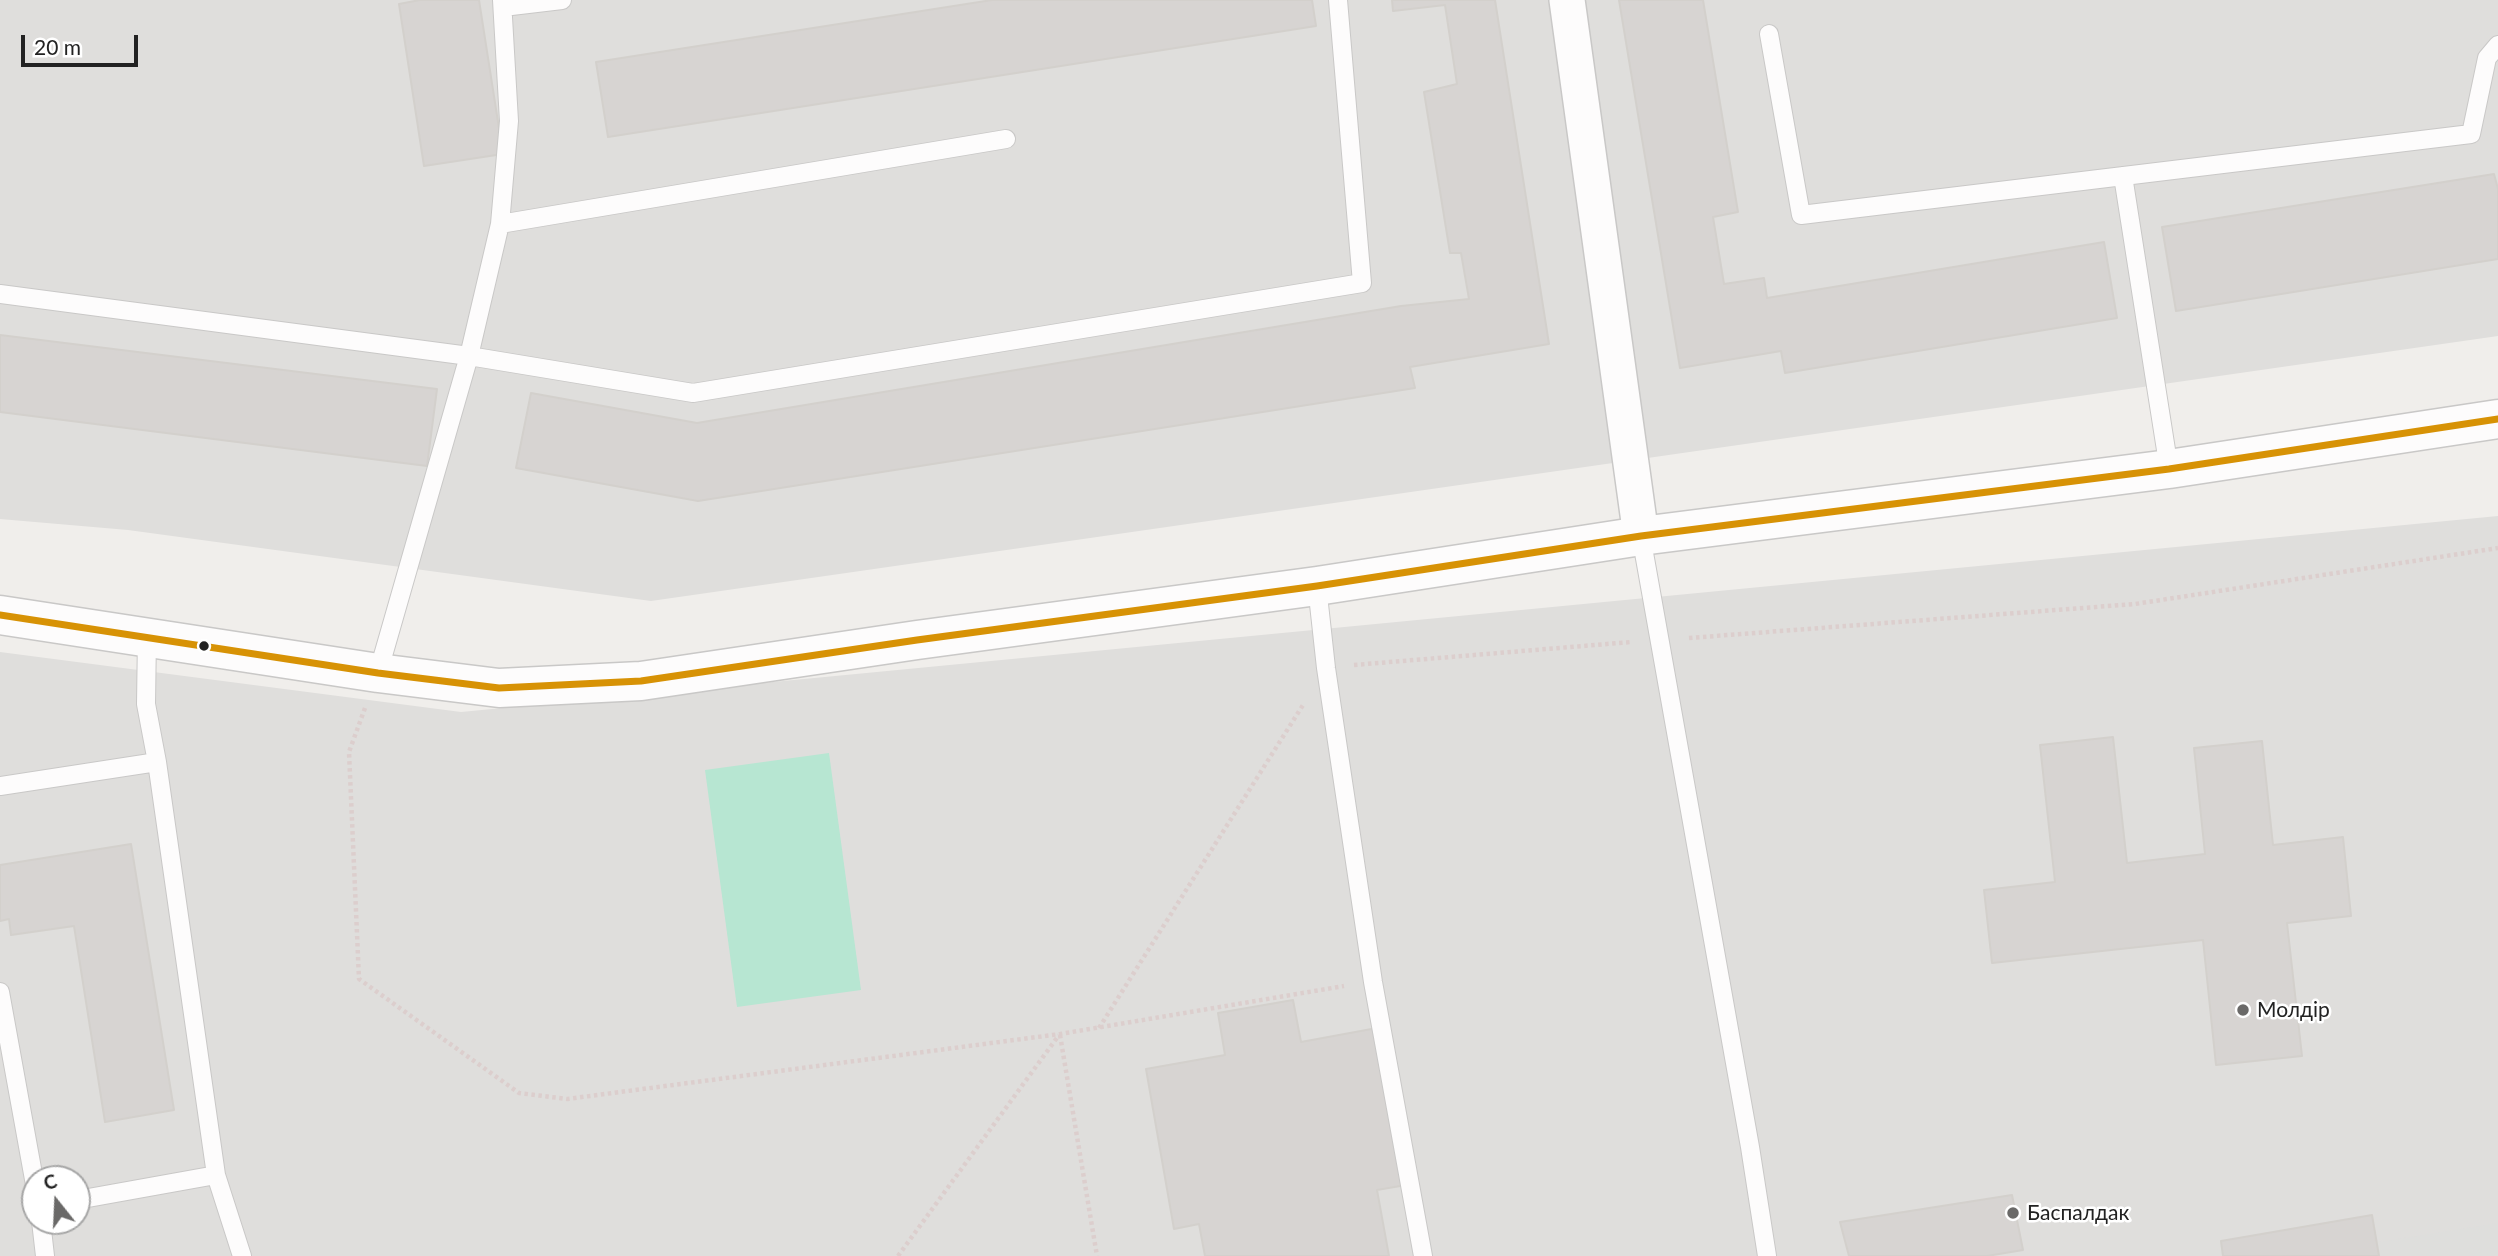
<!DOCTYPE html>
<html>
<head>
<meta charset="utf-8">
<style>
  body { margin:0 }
  #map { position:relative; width:2498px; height:1256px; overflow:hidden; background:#f0eeeb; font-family:Lato,sans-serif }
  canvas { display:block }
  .north { position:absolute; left:21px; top:1165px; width:70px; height:70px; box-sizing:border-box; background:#fff; border:2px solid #a7a7a7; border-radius:50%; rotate:342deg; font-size:19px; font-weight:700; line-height:28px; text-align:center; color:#222 }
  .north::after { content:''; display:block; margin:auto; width:24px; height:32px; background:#6a6968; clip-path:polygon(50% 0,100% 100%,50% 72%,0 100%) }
  .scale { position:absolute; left:21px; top:35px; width:117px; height:32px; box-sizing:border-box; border:4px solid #222; border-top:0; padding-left:9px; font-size:21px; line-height:24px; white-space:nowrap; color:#222; -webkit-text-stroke:5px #fff; paint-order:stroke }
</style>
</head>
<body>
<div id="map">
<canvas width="2498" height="1256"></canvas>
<div class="north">С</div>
<div class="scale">20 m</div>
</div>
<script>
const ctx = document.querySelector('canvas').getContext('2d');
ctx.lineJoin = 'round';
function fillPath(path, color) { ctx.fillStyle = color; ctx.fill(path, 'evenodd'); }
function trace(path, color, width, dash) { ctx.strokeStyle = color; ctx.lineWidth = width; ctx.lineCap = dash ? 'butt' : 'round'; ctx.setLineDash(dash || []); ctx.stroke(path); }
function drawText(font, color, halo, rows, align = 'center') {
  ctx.font = font + ' Lato,sans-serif'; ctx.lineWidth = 5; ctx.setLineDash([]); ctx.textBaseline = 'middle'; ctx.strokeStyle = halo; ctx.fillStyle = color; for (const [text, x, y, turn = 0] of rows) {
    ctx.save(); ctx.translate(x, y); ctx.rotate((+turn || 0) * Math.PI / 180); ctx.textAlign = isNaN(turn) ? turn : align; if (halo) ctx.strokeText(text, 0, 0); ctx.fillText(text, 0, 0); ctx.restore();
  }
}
const residential = new Path2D(`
  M0 0H2498V336L651 601 128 530 0 519Z
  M2498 516V1256H0V652L461 712ZM35 1179H77V1221H35Z`);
const religious = new Path2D(`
  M2498 1223V1256H2292Z`);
const pitch = new Path2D(`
  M829 753 861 990 737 1007 705 770Z`);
const building = new Path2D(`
  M420 0H479L503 154 424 166 399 4Z
  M992 0H1312L1316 26 608 137 596 62Z
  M1392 0H1495L1549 344 1410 367 1415 388 698 501 516 468 531 393 697 423 1401 306 1469 299 1461 253H1450L1424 92 1457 84 1445 5 1393 11Z
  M1619 0H1703L1738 212 1713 217 1724 284 1764 278 1767 298 2104 242 2117 318 1785 373 1781 351 1680 368Z
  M2494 174 2498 189V259L2176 311 2162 227Z
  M0 335 437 389 427 466 0 412Z
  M2113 737 2127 863 2205 854 2194 748 2262 741 2273 845 2343 837 2351 916 2287 923 2302 1056 2216 1065 2203 940 1992 963 1984 890 2055 882 2040 745Z
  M131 844 174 1110 105 1122 74 926 11 935 9 919 0 921V865Z
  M1293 1000 1301 1042 1377 1028 1406 1185 1377 1190 1389 1256H1205L1199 1224 1174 1229 1146 1069 1225 1055 1218 1013Z
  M2012 1195 2023 1250 1987 1256H1849L1840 1222Z
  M2372 1215 2379 1256H2223L2221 1241Z`);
const path = new Path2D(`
  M1689 638 2135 604 2498 548
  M1354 665 1631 642
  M365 708 349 752 359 979 519 1093 567 1099 1060 1034 1344 986
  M1099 1028 1303 705
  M1060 1035 1097 1256
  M898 1256 1059 1035`);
const service = new Path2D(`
  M503 7 562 0
  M1769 34 1801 215 2471 134 2487 58 2498 45
  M2123 176 2169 469
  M500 224 509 121 502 0
  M0 294 469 356 693 393 1362 283 1338 0
  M1641 536 1750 1147 1767 1256
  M1317 586 1326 668 1373 982 1423 1256
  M147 636 146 704 157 762 216 1175 242 1256
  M378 673 469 356 500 224 1006 139
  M0 786 157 762
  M0 992 35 1185
  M77 1200 216 1175
  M41 1221 45 1256`);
const minor = new Path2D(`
  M1567 0 1641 536`);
const tertiary = new Path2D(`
  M0 615 378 673 499 688 641 681 917 640 1317 586 1641 536 2169 469 2498 419`);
const bus1 = new Path2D(`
  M0 615 378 673 499 688 641 681 917 640 1317 586 1641 536 2169 469 2498 419`);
const markers = [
  [204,646,6,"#222"],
  [2243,1010,7,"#6a6968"],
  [2013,1213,7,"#6a6968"]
];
const poiNames = [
  ["Молдiр",2257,1010],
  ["Баспалдак",2027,1213]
];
fillPath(residential, '#dfdedc');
fillPath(religious, '#dededc');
fillPath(pitch, '#b7e6d2');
fillPath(building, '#d7d4d2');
trace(building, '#d3d0cc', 2);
trace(service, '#c9c8c7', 20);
trace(minor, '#c9c8c7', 38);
trace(tertiary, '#c9c8c7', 41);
trace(path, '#dccecd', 4.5, [3.5, 3.5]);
trace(service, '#fdfcfc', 18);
trace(minor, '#fdfcfc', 35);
trace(tertiary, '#fdfcfc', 38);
trace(bus1, '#d79205', 7);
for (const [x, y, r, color] of markers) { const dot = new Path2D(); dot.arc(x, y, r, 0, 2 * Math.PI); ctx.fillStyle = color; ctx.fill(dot); trace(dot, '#fff', 2.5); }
drawText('21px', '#222', '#fff', poiNames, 'left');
</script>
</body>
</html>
